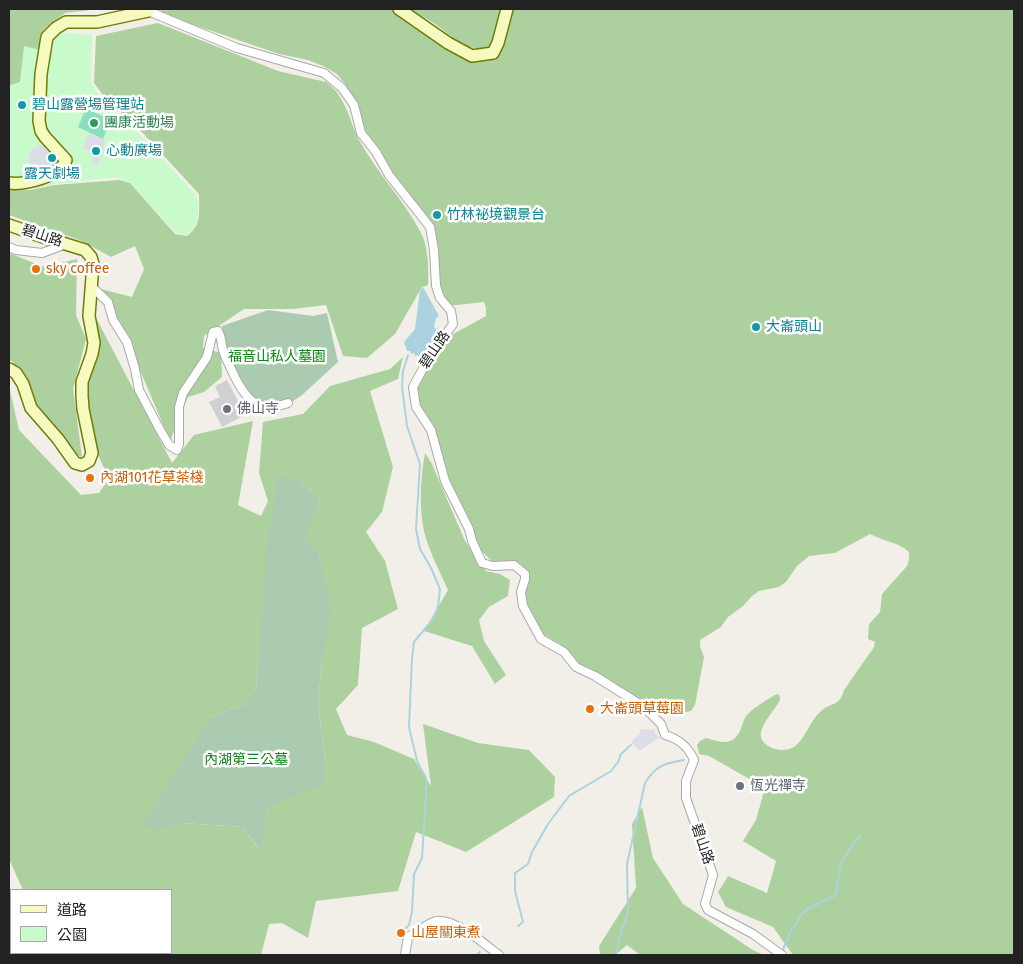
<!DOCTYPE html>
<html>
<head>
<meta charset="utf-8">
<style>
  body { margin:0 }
  #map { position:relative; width:1023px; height:964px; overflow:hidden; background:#f2efe9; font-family:"Fira Sans","Noto Sans TC",sans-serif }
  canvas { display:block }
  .frame { position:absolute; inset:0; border:10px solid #222; pointer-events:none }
  .legend { position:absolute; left:10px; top:889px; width:162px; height:65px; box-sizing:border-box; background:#fff; border:1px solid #a7a7a7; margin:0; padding:6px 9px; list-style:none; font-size:15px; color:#222 }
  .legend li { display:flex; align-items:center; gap:10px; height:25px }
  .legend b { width:25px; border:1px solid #a7a7a7 }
</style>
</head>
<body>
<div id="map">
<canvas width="1023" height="964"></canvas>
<div class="frame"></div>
<ul class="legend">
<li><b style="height:6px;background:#f7fabf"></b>道路</li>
<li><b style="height:14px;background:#c8facc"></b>公園</li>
</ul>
</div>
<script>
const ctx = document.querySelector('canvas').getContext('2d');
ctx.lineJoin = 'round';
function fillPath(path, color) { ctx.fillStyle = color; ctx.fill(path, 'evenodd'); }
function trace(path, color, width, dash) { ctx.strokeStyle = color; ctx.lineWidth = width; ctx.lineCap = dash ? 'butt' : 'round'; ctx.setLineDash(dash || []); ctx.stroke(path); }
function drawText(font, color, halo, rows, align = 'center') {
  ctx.font = font + ' "Fira Sans","Noto Sans TC",sans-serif'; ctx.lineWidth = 5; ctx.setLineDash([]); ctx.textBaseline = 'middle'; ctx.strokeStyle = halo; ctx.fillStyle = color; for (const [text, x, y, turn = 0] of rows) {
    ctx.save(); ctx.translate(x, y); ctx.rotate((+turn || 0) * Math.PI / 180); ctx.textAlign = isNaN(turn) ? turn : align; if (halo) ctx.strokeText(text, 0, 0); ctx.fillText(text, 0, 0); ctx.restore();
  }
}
const religious = new Path2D(`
  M227 380 245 415 222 427 209 402 220 397 215 386Z`);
const forest = new Path2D(`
  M9 9H100L65 13 45 28 40 35V50L20 82 9 86Z
  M160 9H394L485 57 511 9H1014V955H793L773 927 726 907 718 892 728 876 767 893 776 861 743 841 756 820 765 788 709 756 699 754 697 745 700 741 706 738C721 742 731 747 740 731 742 726 743 721 746 716 754 707 765 701 775 695L778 694 780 696V700C771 717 745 738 775 749 781 751 789 750 794 747 806 738 809 722 820 712 831 701 839 708 844 690L874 647 875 642 868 639 869 624 880 612 882 594 907 566 909 559V552C899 542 882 541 870 534L835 553 809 556 797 566 786 582 779 587 759 591 752 596 743 606 728 617 721 627 700 640V646L704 657 695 705 691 711 686 712 661 709 632 699 607 680 577 662 568 650 560 644 541 633 525 602 524 593 528 572 521 564 516 561H492L477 547 453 496 432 428 418 406 416 385 446 338 486 316V308L484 302 457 305H452L444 298 438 285 433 234 370 141 361 123 352 96 345 84 337 74 323 66 308 60 279 54 168 16 162 12Z
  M407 9H503L490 49C465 51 454 38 435 24 426 18 416 13 407 9Z
  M158 23 278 71 326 82C346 96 349 120 359 140 377 173 404 200 421 233 428 246 429 269 428 285L422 287 395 334 367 358 343 356 326 305 293 309H244L204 336 203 348 221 353 222 377 204 392 188 397 170 441 126 337 101 289 132 297 144 269 135 246 111 257 82 241 9 215V189L30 190 55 185 119 180 130 183 175 234 187 236C202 225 199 212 199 194L141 131 103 95 94 83 96 36Z
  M9 253 44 267 77 259 76 315 86 339 73 389 82 457 70 452 37 407 12 361H9Z
  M95 316 172 463 194 435 253 421 238 505 261 516 268 501 259 473 263 422 303 414 330 386 390 369 403 357 398 379 370 391 393 467 382 512 366 532 385 561 398 609 362 628 358 685 336 709 347 735 374 742 414 759 431 786 423 724 478 743 529 750 555 777 554 797 466 852 416 832 398 891 316 901 308 938 282 923 269 924 261 955H72L69 953H171V890H23L9 859V386L19 430 81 495 99 493 109 478 94 447 85 379 98 344ZM301 482 320 499 304 538 319 553 323 580 322 664 318 702 325 761 268 807 260 851 243 827 183 823 211 717 243 705 256 688 259 652Z
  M425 453 432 464 465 541 486 571 500 574 510 580 508 596 489 607 479 620 484 641 506 675 495 684 472 646 424 631 448 590C440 572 426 545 423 526 419 503 421 475 425 453Z
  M642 807 653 858 683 904 753 950 764 955H640L627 945 615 955H600L599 946 636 888 632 824Z`);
const cemetery = new Path2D(`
  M268 310 313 316 327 313 338 362 302 395 293 401 274 409 247 395 233 373 222 326Z
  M278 475 301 482 320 499 305 538 319 553 331 610 322 664 318 702 325 761 323 784 268 807 261 852 243 827 183 823 155 831 142 825 211 717 243 705 256 688 267 549Z`);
const park = new Path2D(`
  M56 32 92 35 91 82 100 97 138 133 196 195C200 210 200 226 186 235L175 232 130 183 117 177 55 184 36 188 9 183V86L20 82 24 46 52 53Z`);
const pitch = new Path2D(`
  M86 108 111 120 103 139 78 127Z`);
const plaza = new Path2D(`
  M88 134 106 140 98 164 92 162 94 153 83 149Z
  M39 145 49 146 58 158 57 163 41 173H37L31 171 28 157 32 149Z
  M640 729 655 730V733L660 737 639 751 631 742 640 734Z`);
const water = new Path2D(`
  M423 287 439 316 436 318 434 326 438 333 422 356 419 357 418 355 415 356 414 353 411 354 410 351H407L404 342 415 329 420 290Z`);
const stream = new Path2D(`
  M518 926 523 922 515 891V873L528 864 532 852 548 824 569 796 611 771 618 762 621 754 631 745
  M404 942 401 933 409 925 412 912 414 874 422 858 426 797V778L417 761 409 727 412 658 414 642 433 619 438 607 440 589 431 568 420 549 416 529 420 464 407 426 402 387 403 371 408 355
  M782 952 791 931 804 911 836 895C839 866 840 859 860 836
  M476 955 480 952
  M616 955 621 931 628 914 627 864 645 783C657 764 664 764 684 760`);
const street = new Path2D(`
  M148 11 237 48 324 73 342 88 354 105 361 133 376 152 389 175 430 227 434 250 436 286 440 298 451 311 453 324 427 361 413 387 416 407 431 430 445 481 469 529 472 541 482 563 493 566 514 565 525 574V579L521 592 523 606 541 639 564 652 576 667 595 676 644 707 661 724 665 735C679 739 688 746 694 760L686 781V798L713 875 705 904 708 910 753 934 782 955
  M9 247 16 250 42 253 66 244
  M92 287 108 302 113 320 127 342 135 369 139 390 159 428 169 445 177 450 179 444V407L183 393 207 357 213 332 218 331C222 338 221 343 223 350 225 357 229 365 232 371 245 399 256 414 288 403
  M405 955 408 937C417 932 426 924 436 921 453 917 486 945 499 955`);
const secondary = new Path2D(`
  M399 9 448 43 472 56 493 53 498 43 507 9
  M9 183C24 185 60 177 66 160L45 137 41 131 39 121 41 74 47 37 56 28 66 22H97L148 11 150 9
  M9 225 43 237 85 250 91 257 93 264 89 316 94 343 92 354 82 382V396L83 409 92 453 89 461 82 465 75 463 58 439 31 408 23 384 16 373 9 369`);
const markers = [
  [22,105,5,"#0f9aa8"],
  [94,123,5,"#2e9e5b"],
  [96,151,5,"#0f9aa8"],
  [52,158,5,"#0f9aa8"],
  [437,215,5,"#0f9aa8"],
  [36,269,5,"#e8710a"],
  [756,327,5,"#0f9aa8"],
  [227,409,5,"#6b7280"],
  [90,478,5,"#e8710a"],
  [590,709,5,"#e8710a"],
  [740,786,5,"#6b7280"],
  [401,933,5,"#e8710a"]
];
const cultureNames = [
  ["碧山露營場管理站",32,105],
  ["心動廣場",106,151],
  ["露天劇場",52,174,"center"],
  ["竹林祕境觀景台",447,215],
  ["大崙頭山",766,327]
];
const leisureNames = [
  ["團康活動場",104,123]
];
const streetNames = [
  ["碧山路",42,236,18],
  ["碧山路",435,350,-56],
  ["碧山路",702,844,71]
];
const foodNames = [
  ["sky coffee",46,269],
  ["內湖101花草茶棧",100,478],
  ["大崙頭草莓園",600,709],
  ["山屋關東煮",411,933]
];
const parkNames = [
  ["福音山私人墓園",277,357],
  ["內湖第三公墓",246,760]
];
const worshipNames = [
  ["佛山寺",237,409],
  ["恆光禪寺",750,786]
];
fillPath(religious, '#d0d0d0');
fillPath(forest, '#add19e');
fillPath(cemetery, '#aacbaf');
fillPath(park, '#c8facc');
fillPath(pitch, '#88e0be');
fillPath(plaza, '#dddde8');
fillPath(water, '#aad3df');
trace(stream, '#aad3df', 2);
trace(street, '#a9a9a9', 10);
trace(secondary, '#707d05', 14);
trace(street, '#fff', 8);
trace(secondary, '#f7fabf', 11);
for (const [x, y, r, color] of markers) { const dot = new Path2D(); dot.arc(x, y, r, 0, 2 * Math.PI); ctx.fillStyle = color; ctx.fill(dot); trace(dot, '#fff', 2); }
drawText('14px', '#0d838f', '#fff', cultureNames, 'left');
drawText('14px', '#27864d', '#fff', leisureNames, 'left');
drawText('14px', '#222', '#fff', streetNames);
drawText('14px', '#c56008', '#fff', foodNames, 'left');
drawText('14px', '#0c8416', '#fff', parkNames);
drawText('14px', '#5b616d', '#fff', worshipNames, 'left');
</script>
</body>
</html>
